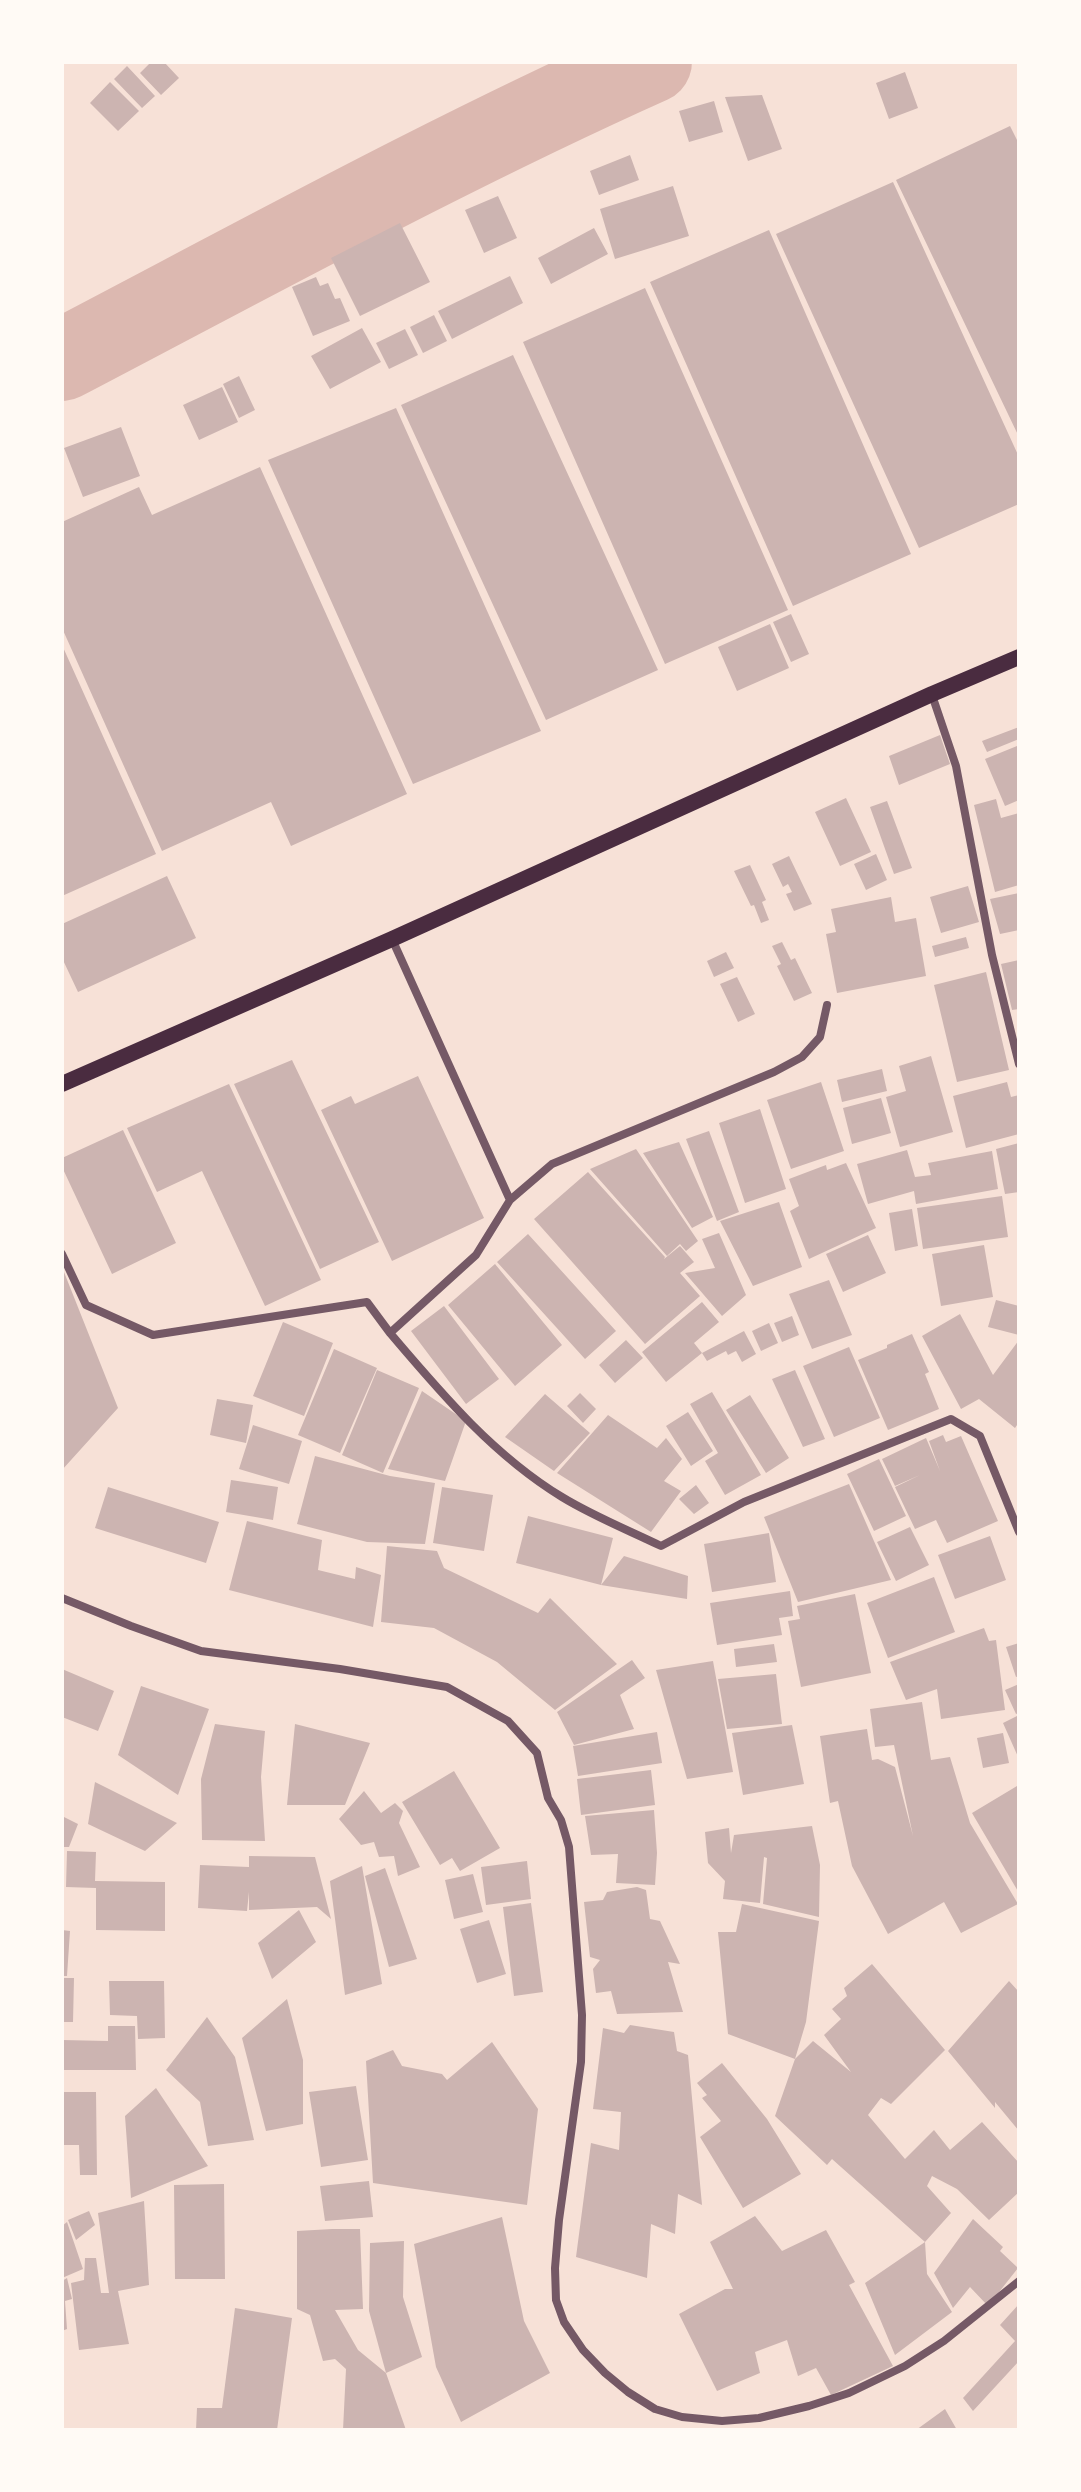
<!DOCTYPE html>
<html>
<head>
<meta charset="utf-8">
<style>
  body { margin:0 }
  #map { position:relative; width:1081px; height:2492px; overflow:hidden; background:#f7e1d7; font-family:Karla,sans-serif }
  canvas { display:block }
  .frame { position:absolute; inset:0; border:64px solid #fffaf5; pointer-events:none }
</style>
</head>
<body>
<div id="map">
<canvas width="1081" height="2492"></canvas>
<div class="frame"></div>
</div>
<script>
const ctx = document.querySelector('canvas').getContext('2d');
ctx.lineJoin = 'round';
function trace(path, color, width, dash) { ctx.strokeStyle = color; ctx.lineWidth = width; ctx.lineCap = dash ? 'butt' : 'round'; ctx.setLineDash(dash || []); ctx.stroke(path); }
function fillPath(path, color) { ctx.fillStyle = color; ctx.fill(path, 'evenodd'); }
const river = new Path2D(`
  M62 360C257 258 450 152 651 62`);
const building = new Path2D(`
  M151 62H164L179 78 161 95 140 73Z
  M127 66 155 96 142 108 114 79Z
  M905 72 918 108 889 119 876 83Z
  M110 82 139 111 118 131 90 103Z
  M762 95 782 149 748 161 725 97Z
  M714 101 723 132 689 142 679 111Z
  M1010 126 1019 144V437L896 180Z
  M630 155 639 180 599 195 590 171Z
  M893 182 1019 457V504L919 548 776 234Z
  M673 186 689 236 615 259 600 209Z
  M498 196 517 238 484 253 465 210Z
  M400 223 430 282 360 316 331 258Z
  M594 228 608 254 551 284 538 258Z
  M769 230 911 554 793 606 650 282Z
  M510 276 523 303 452 339 438 311Z
  M316 277 320 286 328 283 335 299 340 298 350 321 313 336 292 287Z
  M645 288 788 610 665 664 523 342Z
  M434 315 447 341 423 353 410 327Z
  M362 328 381 362 330 389 311 356Z
  M405 329 418 355 389 369 376 343Z
  M513 355 658 670 546 720 401 405Z
  M239 376 255 410 239 418 223 384Z
  M222 387 238 422 199 440 183 405Z
  M396 408 541 731 413 784 268 460Z
  M121 427 140 476 83 497 64 448Z
  M260 467 407 794 291 846 271 802 162 851 62 628V522L139 487 152 515Z
  M791 614 809 654 791 662 773 622Z
  M770 624 789 668 737 691 718 647Z
  M62 645 156 854 62 896Z
  M1019 727V739L987 752 982 741Z
  M940 735 950 764 899 785 889 756Z
  M1017 746 1019 751V800L1005 806 985 759Z
  M846 798 871 852 840 866 815 812Z
  M996 799 1001 818 1019 813V885L995 892 974 805Z
  M887 801 912 868 894 874 870 807Z
  M876 854 887 880 866 890 854 864Z
  M789 856 812 904 794 911 786 894 792 892 788 884 783 887 772 864Z
  M750 865 766 900 762 902 769 920 761 923 754 905 751 906 734 871Z
  M167 876 196 938 78 992 62 958V924Z
  M968 886 979 922 941 933 930 897Z
  M1019 893V930L1000 934 990 899Z
  M891 897 895 922 916 918 926 976 837 993 826 934 836 932 831 909Z
  M966 937 969 948 935 957 932 946Z
  M782 942 791 960 795 958 812 993 794 1001 777 966 781 964 772 946Z
  M726 952 734 968 714 977 707 961Z
  M1019 960V1009L1012 1010 1001 964Z
  M986 972 1009 1070 957 1082 934 985Z
  M737 977 755 1014 738 1022 720 984Z
  M931 1056 953 1132 900 1147 886 1097 906 1091 899 1066Z
  M292 1060 379 1242 320 1269 234 1084Z
  M882 1069 887 1091 842 1102 837 1080Z
  M418 1076 484 1218 392 1261 321 1110 351 1096 355 1104Z
  M821 1082 844 1151 791 1169 767 1100Z
  M1007 1082 1011 1097 1019 1095V1134L966 1148 953 1096Z
  M229 1084 321 1280 265 1306 202 1171 157 1192 127 1128Z
  M881 1098 891 1133 852 1144 843 1108Z
  M760 1109 786 1189 745 1203 719 1123Z
  M123 1130 176 1243 112 1274 62 1167V1158Z
  M709 1131 739 1212 717 1221 686 1139Z
  M679 1142 713 1217 692 1228 643 1153Z
  M1019 1143V1192L1005 1194 996 1149Z
  M636 1149 698 1241 686 1251 680 1244 667 1256 590 1169Z
  M907 1150 915 1177 931 1175 928 1163 992 1151 998 1189 916 1204 914 1191 868 1204 857 1164Z
  M846 1163 876 1228 809 1259 790 1211 799 1206 789 1179 826 1165 827 1170Z
  M588 1172 665 1257 664 1259 680 1246 694 1262 680 1273 700 1296 645 1344 534 1219Z
  M1002 1196 1008 1237 923 1249 917 1208Z
  M779 1202 802 1267 753 1286 720 1221Z
  M912 1209 918 1246 895 1251 889 1213Z
  M719 1233 746 1295 722 1316 685 1273 715 1268 702 1239Z
  M528 1234 616 1331 585 1359 497 1262Z
  M868 1235 886 1273 843 1292 826 1254Z
  M984 1245 993 1297 941 1306 932 1254Z
  M495 1264 562 1345 515 1386 448 1305Z
  M62 1267 118 1408 62 1470Z
  M829 1280 852 1335 812 1349 789 1294Z
  M996 1300 1019 1306V1335L988 1327Z
  M702 1302 719 1322 694 1343 702 1353 744 1331 756 1354 742 1362 736 1351 728 1355 726 1351 707 1361 702 1353 666 1382 642 1352Z
  M444 1306 499 1379 466 1404 411 1331Z
  M960 1314 993 1375 1019 1340V1422L1015 1428 979 1399 961 1409 922 1336Z
  M792 1316 799 1335 782 1342 774 1323Z
  M283 1322 333 1343 304 1416 253 1396Z
  M769 1323 778 1343 761 1351 752 1331Z
  M912 1334 929 1372 925 1374 939 1409 888 1430 858 1360 887 1348V1345Z
  M626 1340 643 1358 615 1383 599 1365Z
  M849 1347 880 1418 834 1437 803 1366Z
  M334 1349 377 1368 340 1453 298 1435Z
  M377 1370 419 1388 383 1473 342 1455Z
  M795 1370 825 1439 803 1447 772 1379Z
  M422 1391 466 1421 445 1481 388 1469Z
  M712 1392 761 1475 725 1495 705 1461 718 1453 690 1404Z
  M580 1393 596 1409 583 1423 567 1406Z
  M545 1394 590 1433 554 1471 505 1437Z
  M750 1395 789 1458 766 1473 726 1410Z
  M217 1399 253 1405 246 1443 210 1435Z
  M688 1412 713 1451 691 1466 666 1426Z
  M608 1415 657 1448 666 1438 682 1459 664 1481 681 1491 651 1532 557 1473Z
  M253 1425 302 1441 289 1484 239 1469Z
  M943 1435 946 1442 961 1436 998 1521 947 1543 936 1520 915 1529 895 1487 920 1475 895 1486 882 1459 926 1438 940 1471 929 1441Z
  M315 1456 390 1476 435 1483 425 1544 367 1542 297 1524Z
  M879 1459 906 1516 874 1531 847 1474Z
  M231 1480 278 1487 273 1520 226 1512Z
  M849 1484 891 1580 798 1602 764 1517Z
  M696 1485 709 1503 694 1514 679 1499Z
  M108 1487 219 1522 206 1563 95 1528Z
  M442 1487 493 1495 484 1551 433 1543Z
  M528 1516 613 1538 601 1585 516 1563Z
  M247 1521 322 1540 318 1570 355 1579 356 1567 381 1575 373 1627 229 1590Z
  M910 1527 929 1565 896 1581 877 1542Z
  M769 1533 776 1582 712 1592 704 1544Z
  M990 1536 1006 1580 955 1599 938 1555Z
  M387 1546 437 1551 444 1568 538 1613 550 1598 617 1664 555 1710 497 1662 434 1628 381 1622Z
  M624 1556 688 1576 687 1599 601 1585Z
  M934 1577 955 1632 888 1658 867 1603Z
  M790 1591 793 1616 779 1618 782 1635 717 1645 710 1603Z
  M855 1594 871 1673 801 1687 788 1621 800 1619 797 1606Z
  M984 1628 989 1641 996 1640 1005 1710 941 1719 937 1689 906 1700 890 1662Z
  M1019 1643V1676L1016 1677 1006 1647Z
  M774 1644 777 1662 736 1667 734 1649Z
  M632 1660 645 1678 620 1695 634 1729 574 1745 557 1712Z
  M713 1661 733 1772 687 1779 656 1670Z
  M62 1669 114 1691 98 1731 62 1717Z
  M776 1674 782 1724 727 1729 718 1679Z
  M1019 1684V1713L1016 1714 1005 1690Z
  M141 1686 209 1709 178 1795 118 1755Z
  M922 1702 931 1760 950 1757 970 1823 1018 1904 961 1933 944 1902 888 1934 852 1866 838 1801 830 1803 820 1736 867 1729 872 1760 878 1759 895 1767 913 1836 894 1745 875 1747 870 1709Z
  M1019 1715V1759L1003 1723Z
  M215 1724 265 1731 261 1777 265 1841 202 1840 201 1779Z
  M295 1724 370 1743 345 1805H287Z
  M792 1725 804 1784 743 1795 732 1733Z
  M657 1732 662 1763 578 1776 573 1746Z
  M1003 1733 1009 1763 983 1768 977 1738Z
  M651 1770 655 1805 581 1815 577 1779Z
  M454 1771 500 1848 460 1871 452 1858 440 1865 402 1802Z
  M95 1782 177 1823 145 1851 88 1824Z
  M1017 1786 1019 1790V1893L972 1813Z
  M364 1791 381 1813 395 1803 403 1811 399 1823 420 1867 398 1876 394 1856 379 1857 374 1842 361 1845 339 1819Z
  M654 1810 657 1853 655 1885 616 1883 618 1854 591 1855 585 1816Z
  M62 1816 78 1824 69 1847H62Z
  M812 1826 820 1865 819 1917 763 1904 767 1858 764 1857 760 1903 723 1899 725 1881 708 1863 705 1832 729 1828 731 1853 734 1835Z
  M67 1851 96 1852 95 1881 165 1882V1931L96 1930V1888L66 1887Z
  M249 1856 315 1857 331 1919 317 1907 249 1910V1892L247 1911 198 1908 200 1865 249 1867Z
  M527 1861 531 1899 486 1905 481 1867Z
  M362 1866 382 1984 345 1995 330 1881Z
  M385 1868 417 1959 389 1967 365 1876Z
  M473 1874 483 1912 454 1919 445 1880Z
  M637 1887 646 1890 650 1919 660 1921 680 1964 668 1962 683 2012 617 2014 611 1991 596 1993 593 1969 600 1960 590 1957 584 1902 603 1900 607 1892Z
  M531 1903 543 1992 514 1996 503 1907Z
  M742 1904 819 1921 806 2022 795 2059 728 2034 718 1932H736Z
  M299 1910 316 1942 272 1979 258 1943Z
  M489 1920 506 1974 477 1983 460 1929Z
  M62 1930 70 1931 67 1976H62Z
  M872 1964 945 2050 891 2104 881 2098 868 2115 905 2159 934 2130 950 2150 982 2122 1019 2163V2192L989 2220 957 2189 932 2176 927 2186 951 2213 925 2242 832 2159 827 2165 775 2116 795 2059 813 2041 851 2072 824 2035 841 2019 832 2009 847 1996 844 1988Z
  M62 1978H74L73 2022H62Z
  M109 1981H164L165 2038 138 2039 137 2016 110 2015Z
  M1009 1981 1019 1992V2131L995 2102V2108L948 2051Z
  M287 1999 303 2060V2124L266 2131 242 2038Z
  M207 2017 235 2057 254 2140 208 2146 200 2102 166 2070Z
  M630 2025 674 2032 677 2051 688 2055 702 2205 678 2194 675 2234 651 2224 647 2278 576 2257 591 2143 619 2150 621 2112 593 2109 603 2028 624 2033Z
  M108 2026H135L136 2070H62V2040L108 2041Z
  M492 2042 538 2109 527 2205 373 2183 366 2061 393 2050 402 2066 442 2074 447 2080Z
  M722 2063 767 2119 801 2174 743 2208 700 2137 721 2121 702 2098 707 2095 697 2083Z
  M356 2086 368 2160 321 2167 309 2092Z
  M156 2088 208 2166 131 2198 125 2116Z
  M62 2092H96L97 2175H80L79 2145H62Z
  M369 2181 373 2217 325 2221 320 2186Z
  M224 2184 225 2279H175L174 2185Z
  M144 2201 149 2285 118 2291 129 2344 79 2350 71 2283 84 2280 85 2258H96L101 2293H109L98 2213Z
  M89 2211 95 2225 76 2240 68 2220Z
  M755 2216 782 2251 826 2230 855 2282 849 2285 893 2366 831 2395 816 2368 798 2376 787 2340 755 2352 760 2373 717 2391 679 2314 725 2289H733L710 2242Z
  M502 2217 524 2321 550 2373 461 2422 436 2367 414 2244Z
  M973 2219 1003 2247 1000 2251 1018 2268 988 2306 970 2287 953 2308 934 2273Z
  M67 2222 83 2269 62 2278V2226Z
  M332 2229H360L363 2309 335 2310 358 2350 386 2373 406 2430H343L346 2369 335 2359 323 2361 310 2315 297 2309V2231Z
  M404 2241 403 2297 422 2357 386 2373 369 2311 370 2243Z
  M925 2242 927 2274 952 2312 895 2355 865 2283Z
  M67 2278 72 2299 65 2301 67 2329 62 2331V2281Z
  M1019 2304V2361L973 2411 963 2398 1015 2341 1000 2325Z
  M235 2308 292 2318 277 2430H196L197 2408H222Z
  M945 2409 957 2430H916Z`);
const minor = new Path2D(`
  M932 695 956 766 992 955 1019 1064
  M392 939 510 1200
  M62 1254 86 1305 153 1335 367 1302 390 1333 476 1255 510 1200 552 1164 774 1072 802 1057 820 1037 827 1005
  M390 1333C441 1393 493 1455 562 1497 593 1516 628 1530 661 1546L744 1502 951 1419 980 1436 1019 1532
  M62 1598 131 1626 201 1651 340 1669 447 1687 508 1721 537 1753 548 1798 561 1820 569 1847 582 2015 581 2062 559 2220 555 2268 556 2300 564 2322 583 2350 605 2373 628 2392 655 2409 682 2417 722 2421 759 2418 809 2406 849 2393 905 2366 944 2341 1019 2281`);
const secondary = new Path2D(`
  M62 1084 392 939 932 694 1019 657`);
trace(river, '#dcb8b0', 82);
fillPath(building, '#ccb4b1');
trace(minor, '#755966', 8);
trace(secondary, '#4a2c40', 16);
</script>
</body>
</html>
